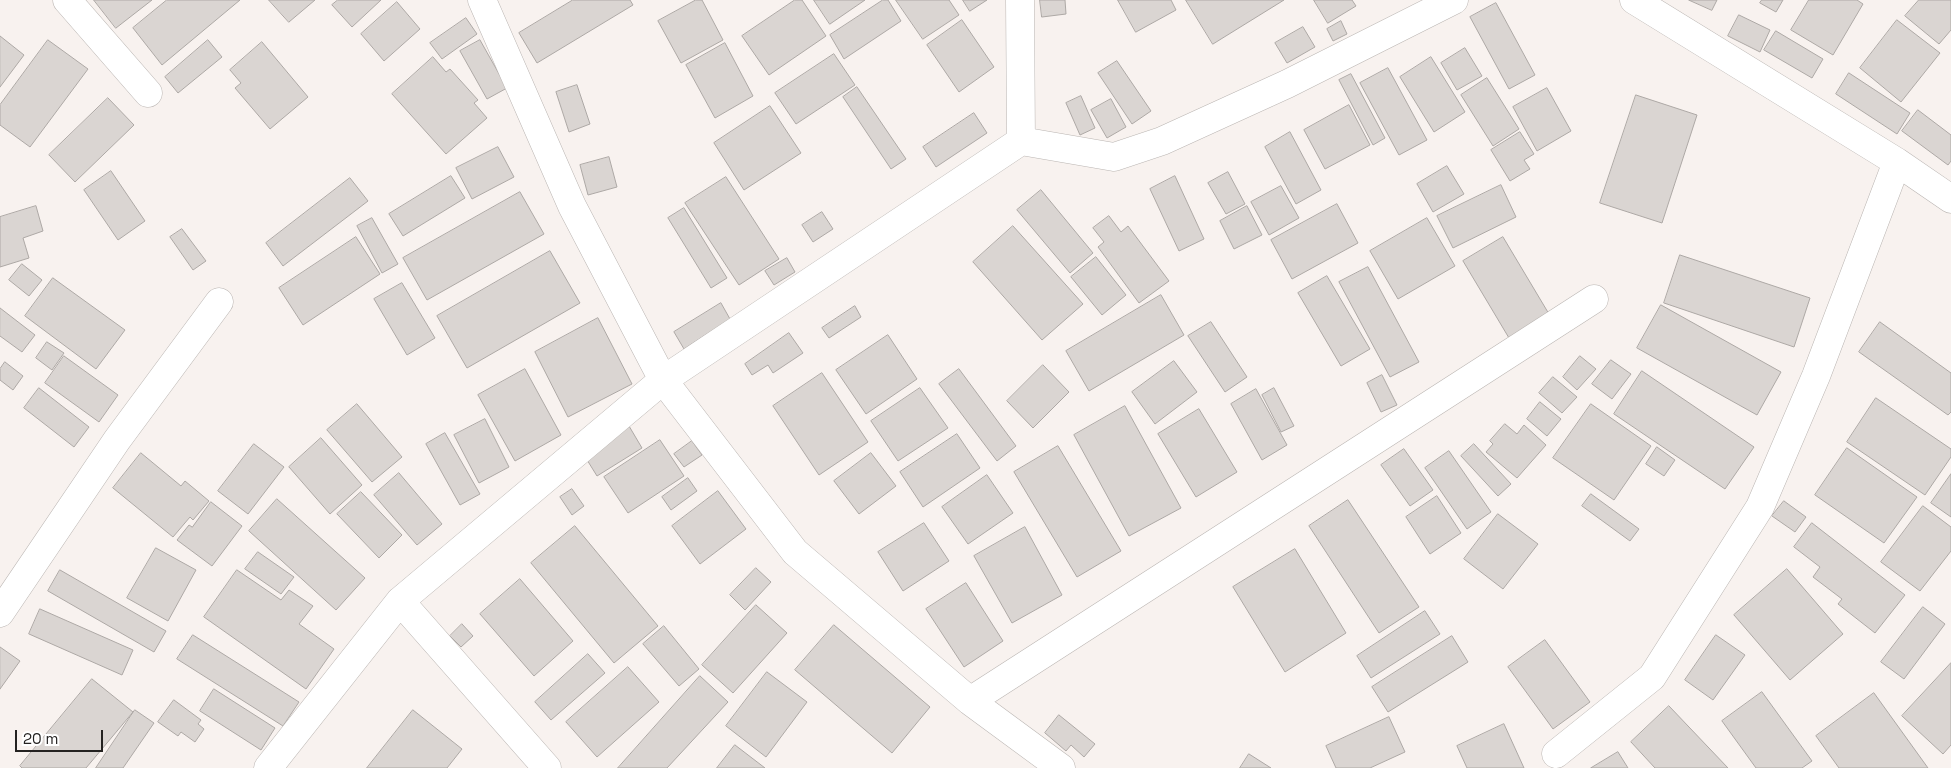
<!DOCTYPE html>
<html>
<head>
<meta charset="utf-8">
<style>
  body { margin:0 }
  #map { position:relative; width:1951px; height:768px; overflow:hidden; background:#f8f2ef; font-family:"Space Grotesk",sans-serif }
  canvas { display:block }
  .scale { position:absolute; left:15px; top:730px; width:88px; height:22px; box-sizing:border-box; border:2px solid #242221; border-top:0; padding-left:6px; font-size:15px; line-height:18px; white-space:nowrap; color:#242221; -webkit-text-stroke:4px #fff; paint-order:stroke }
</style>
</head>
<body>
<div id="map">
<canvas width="1951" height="768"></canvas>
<div class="scale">20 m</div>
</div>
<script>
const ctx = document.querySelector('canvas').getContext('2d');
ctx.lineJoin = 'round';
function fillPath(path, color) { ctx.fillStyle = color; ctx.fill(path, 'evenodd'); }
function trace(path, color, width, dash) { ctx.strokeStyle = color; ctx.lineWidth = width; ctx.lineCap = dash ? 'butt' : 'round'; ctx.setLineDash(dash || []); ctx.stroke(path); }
const building = new Path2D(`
  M94 0H152L116 28Z
  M167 0H240L162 65 133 28Z
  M269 0H315L289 22Z
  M338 0H381L352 27 332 5Z
  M573 0H630L633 5 537 63 519 33Z
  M696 0H702L723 40 681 63 658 21Z
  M795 0H802L826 36 769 75 742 36Z
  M814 0H865L830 24Z
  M883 0H888L901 21 844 59 830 35Z
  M896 0H949L959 15 923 39Z
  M963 0H987L970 11Z
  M1040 0H1065L1066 14 1042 17Z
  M1118 0H1171L1176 10 1136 32Z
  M1186 0H1284L1213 44Z
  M1314 0H1352L1356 6 1328 23Z
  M1689 0H1717L1712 10Z
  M1762 0H1783L1776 12 1760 3Z
  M1809 0H1857L1863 4 1833 55 1791 30Z
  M1919 0H1951V30L1939 44 1905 16Z
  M397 2 420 29 384 61 361 34Z
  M1496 3 1535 75 1509 89 1470 17Z
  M1739 15 1770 30 1760 52 1728 36Z
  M466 18 477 34 442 59 430 43Z
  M962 20 994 67 959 92 927 45Z
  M1897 20 1940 53 1901 102 1860 68Z
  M1341 21 1347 34 1333 41 1327 29Z
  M1303 27 1315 47 1287 63 1275 43Z
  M1776 31 1823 59 1812 78 1764 50Z
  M0 36 24 55 0 87Z
  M48 40 88 69 30 147 0 125V105Z
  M208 40 222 57 178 93 165 77Z
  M480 40 507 88 487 99 460 51Z
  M262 42 308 97 270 129 235 88 241 83 230 70Z
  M725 43 753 96 715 118 686 65Z
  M1465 48 1482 76 1457 90 1441 63Z
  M834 54 855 85 796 124 775 93Z
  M433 57 446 72 450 69 478 100 474 103 487 118 446 154 392 94Z
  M1431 57 1465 112 1434 132 1400 77Z
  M1117 61 1151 111 1132 124 1098 73Z
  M1388 68 1427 140 1399 155 1360 83Z
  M1849 73 1910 113 1897 134 1836 94Z
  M1351 74 1385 138 1373 145 1339 80Z
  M1487 78 1519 129 1493 146 1461 95Z
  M577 85 590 124 569 132 556 92Z
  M857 87 906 159 891 169 843 97Z
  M1547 88 1571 131 1537 151 1513 107Z
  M1636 95 1697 115 1662 223 1600 203Z
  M1081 96 1095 128 1080 135 1066 103Z
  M108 98 134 125 75 182 49 155Z
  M1111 99 1126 127 1107 138 1091 110Z
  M1349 105 1370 145 1325 169 1304 130Z
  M770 106 801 153 744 190 714 143Z
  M1918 110 1951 135V161L1948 165 1902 131Z
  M974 113 987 133 936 167 923 147Z
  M1290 132 1321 190 1296 204 1265 147Z
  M1520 132 1534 154 1524 160 1530 169 1510 181 1491 150Z
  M498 147 514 177 472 199 456 168Z
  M609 157 617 187 588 195 580 165Z
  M1447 166 1464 194 1433 212 1417 184Z
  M111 171 145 221 118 240 84 190Z
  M1228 172 1245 204 1226 214 1208 183Z
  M451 176 465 198 403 236 389 214Z
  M1175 176 1204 239 1179 251 1150 189Z
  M726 177 779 259 739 285 685 203Z
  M350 178 368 201 283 266 266 243Z
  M1501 185 1516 217 1453 248 1437 216Z
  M1281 186 1299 218 1269 235 1251 202Z
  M1041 190 1093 253 1070 273 1017 210Z
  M520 192 544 234 427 300 403 258Z
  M1337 204 1358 243 1292 279 1271 240Z
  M36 206 43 231 23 238 29 258 0 267V217Z
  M1247 206 1262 235 1234 249 1220 221Z
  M684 208 727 278 711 288 668 218Z
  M822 212 833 229 813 242 802 225Z
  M1109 216 1121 232 1128 226 1169 281 1139 303 1098 247 1104 242 1093 228Z
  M372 218 398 264 382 273 357 226Z
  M1427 218 1455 266 1398 299 1370 251Z
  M1013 226 1083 304 1042 340 973 262Z
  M182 229 206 261 193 270 170 237Z
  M356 237 380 274 303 325 279 288Z
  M1503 237 1549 314 1509 338 1463 261Z
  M550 251 580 303 467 368 437 316Z
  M1680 255 1810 298 1794 347 1664 303Z
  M1096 257 1126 295 1102 315 1071 277Z
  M787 258 795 272 774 285 765 271Z
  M22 264 42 280 29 296 9 280Z
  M1368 267 1419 362 1390 377 1339 282Z
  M1327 276 1370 349 1341 366 1298 293Z
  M53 278 125 330 96 369 25 316Z
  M402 283 435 338 407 355 374 299Z
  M1161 295 1184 335 1089 391 1066 351Z
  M721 303 730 319 684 349 674 332Z
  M1661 305 1781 372 1757 415 1637 348Z
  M855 306 861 317 829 338 822 328Z
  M0 308 35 335 22 352 0 336Z
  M598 318 632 384 568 417 535 352Z
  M1211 322 1247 377 1225 392 1188 336Z
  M1880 322 1951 373V412L1948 415 1859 352Z
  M789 333 803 353 773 373 768 365 752 375 745 364Z
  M888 335 917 379 866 414 836 370Z
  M47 342 64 353 52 370 36 358Z
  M64 356 118 395 99 422 45 383Z
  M1580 356 1596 369 1577 390 1563 377Z
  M1611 360 1631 374 1612 399 1592 384Z
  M1174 361 1197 392 1155 424 1132 392Z
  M5 362 23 376 13 390 0 380V369Z
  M1043 365 1069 392 1033 428 1007 401Z
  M525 369 561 435 515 461 478 395Z
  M959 369 1016 446 997 461 939 384Z
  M1642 371 1754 447 1725 489 1614 414Z
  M822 373 868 442 819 475 773 406Z
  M1382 375 1397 405 1381 412 1367 383Z
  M1553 377 1577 397 1562 413 1539 393Z
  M39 388 89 427 74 447 24 408Z
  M920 388 948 428 898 461 871 421Z
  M1274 388 1294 426 1281 432 1262 395Z
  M1256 389 1287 445 1262 460 1231 404Z
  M1876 398 1951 449V457L1925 495 1847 442Z
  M1540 402 1561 419 1547 436 1527 419Z
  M357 404 402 457 372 482 327 430Z
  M1591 404 1651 446 1614 500 1553 458Z
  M1125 406 1181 508 1129 536 1074 435Z
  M1199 409 1237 472 1196 497 1158 434Z
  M485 419 509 467 479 483 454 435Z
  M1505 424 1517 434 1524 425 1546 445 1517 478 1486 452 1493 444 1490 441Z
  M629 426 642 448 597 476 584 455Z
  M445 433 480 494 460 505 426 444Z
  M957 434 980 468 923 507 900 472Z
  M321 438 362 485 330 514 289 467Z
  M660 440 684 476 628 513 604 477Z
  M692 441 702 455 684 467 674 454Z
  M254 444 284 467 248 514 218 491Z
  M1474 444 1511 484 1498 496 1461 456Z
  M1058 446 1121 551 1077 577 1014 472Z
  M1657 447 1675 460 1664 476 1646 464Z
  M1847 448 1917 497 1884 543 1815 495Z
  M1404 449 1433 490 1410 506 1381 465Z
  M1449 451 1491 512 1467 529 1425 468Z
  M141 453 181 486 185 481 209 501 193 520 190 517 173 537 113 488Z
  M871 453 896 486 859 514 834 481Z
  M399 473 442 524 417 545 374 495Z
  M1951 474V517L1931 503Z
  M987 475 1013 513 968 544 942 507Z
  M688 478 697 491 671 510 662 497Z
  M572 489 584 506 572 515 560 497Z
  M718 491 746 529 700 564 672 526Z
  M361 492 402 535 379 558 337 514Z
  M1591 494 1639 529 1630 541 1582 506Z
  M1437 496 1461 533 1430 554 1406 517Z
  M277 499 365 578 336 610 249 531Z
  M1348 500 1419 607 1379 633 1309 526Z
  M1784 501 1806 517 1795 532 1772 516Z
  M211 502 242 526 212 566 177 540 189 525 192 527Z
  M1923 506 1951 527V551L1920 591 1881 562Z
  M1498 514 1538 544 1503 589 1464 559Z
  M924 523 949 561 903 591 878 552Z
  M1812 523 1905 595 1875 633 1838 604 1842 599 1813 577 1820 567 1794 547Z
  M575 526 658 626 614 663 531 563Z
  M1025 527 1062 595 1012 623 974 556Z
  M156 548 196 570 168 621 127 598Z
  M1295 549 1346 633 1285 672 1233 587Z
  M258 552 294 577 281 594 245 569Z
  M756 568 771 582 745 610 730 595Z
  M1787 569 1843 634 1790 680 1734 615Z
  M60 570 166 631 154 652 48 591Z
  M237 570 281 600 289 590 313 606 299 624 334 649 306 689 204 617Z
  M520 579 573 641 534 676 480 614Z
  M966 583 1003 641 964 667 926 609Z
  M756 605 787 633 733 693 702 665Z
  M1923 607 1945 624 1904 679 1881 662Z
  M40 609 133 650 122 675 29 634Z
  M1425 611 1440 634 1371 678 1357 656Z
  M462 624 473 636 461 647 450 636Z
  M834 625 930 707 892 753 795 670Z
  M664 626 699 669 679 686 643 644Z
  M193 635 299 702 283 726 177 659Z
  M1716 635 1745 655 1713 700 1685 680Z
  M1452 636 1468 662 1388 712 1372 687Z
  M1545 640 1590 702 1553 729 1508 667Z
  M0 647 20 661 0 689Z
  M588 654 605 673 551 720 535 702Z
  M1951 663V745L1943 754 1902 716Z
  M628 667 659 702 597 757 566 722Z
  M767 672 807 702 766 757 726 726Z
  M700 676 728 702 667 768H618Z
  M92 679 133 712 86 768H22L20 766Z
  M214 689 275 728 261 750 200 711Z
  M1762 692 1812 761 1802 768H1756L1722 721Z
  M1874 693 1928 768H1839L1816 736Z
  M174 700 201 720 198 724 204 729 195 742 181 732 178 736 158 722Z
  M1669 706 1728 768H1655L1631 742Z
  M135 710 154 723 123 768H96Z
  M413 710 462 749 447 768H367Z
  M1059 715 1095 744 1084 757 1071 745 1066 751 1045 733Z
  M1389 717 1405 752 1370 768H1336L1326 746Z
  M1504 724 1524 768H1467L1457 746Z
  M735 745 765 768H717Z
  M1618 752 1628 768H1591Z
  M1249 754 1271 768H1240Z`);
const minor = new Path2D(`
  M67 0 148 93
  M482 0 572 206 663 380 795 552 970 701 1061 768
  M1020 0 1021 141
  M1634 0 1897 162 1951 199
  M400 601 547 768
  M0 613 117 440 219 302
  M970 701 1594 299
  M1556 754 1652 677 1760 507 1816 376 1897 162
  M268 768 400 601 663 380 1021 141 1114 157 1162 141 1287 84 1454 0`);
fillPath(building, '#dad5d2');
trace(building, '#ada8a5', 1);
trace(minor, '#bab5b2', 29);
trace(minor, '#fff', 28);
</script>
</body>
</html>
